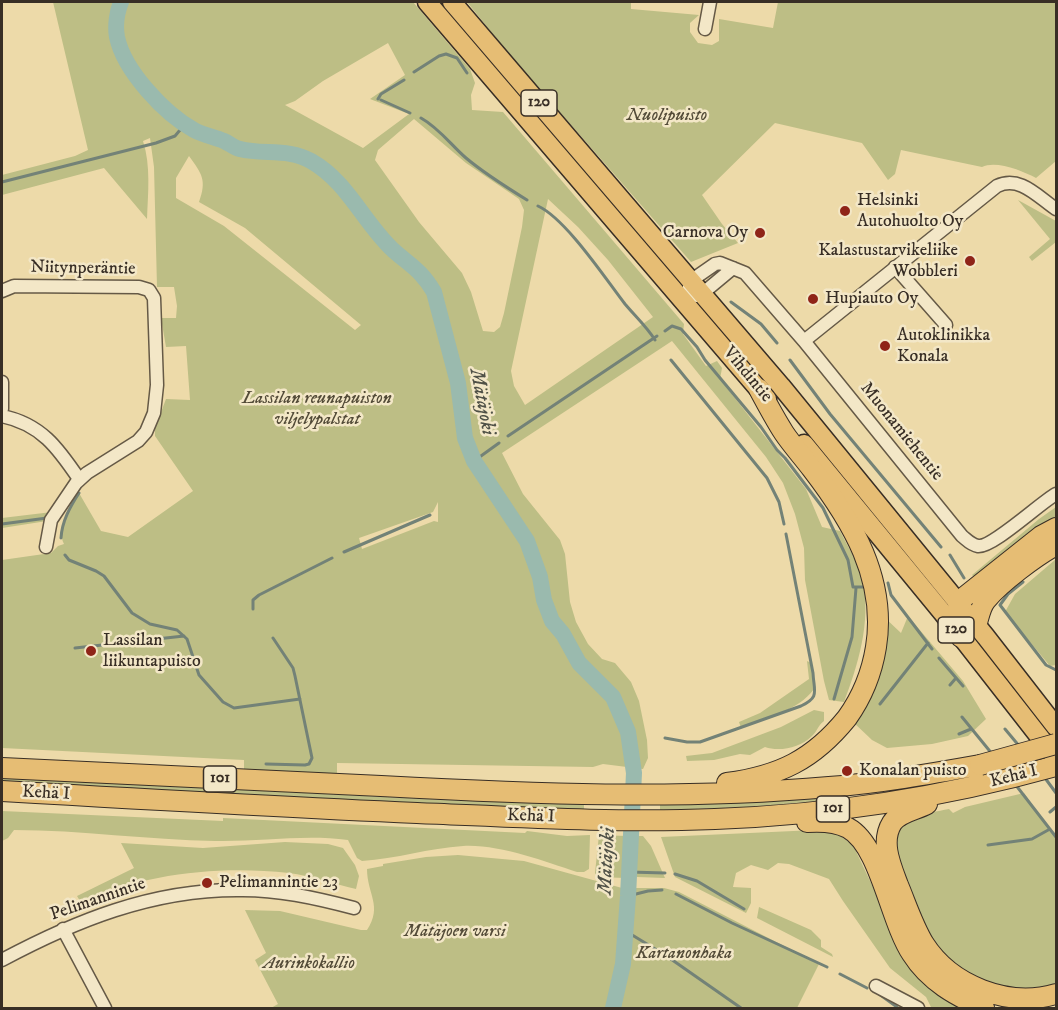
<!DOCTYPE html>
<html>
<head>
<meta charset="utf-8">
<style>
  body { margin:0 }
  #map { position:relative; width:1058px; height:1010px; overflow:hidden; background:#eddaa9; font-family:"IM FELL DW Pica",serif }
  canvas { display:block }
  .frame { position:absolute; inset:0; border:3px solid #382e25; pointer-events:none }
</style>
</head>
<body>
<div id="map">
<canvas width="1058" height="1010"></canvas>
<div class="frame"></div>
</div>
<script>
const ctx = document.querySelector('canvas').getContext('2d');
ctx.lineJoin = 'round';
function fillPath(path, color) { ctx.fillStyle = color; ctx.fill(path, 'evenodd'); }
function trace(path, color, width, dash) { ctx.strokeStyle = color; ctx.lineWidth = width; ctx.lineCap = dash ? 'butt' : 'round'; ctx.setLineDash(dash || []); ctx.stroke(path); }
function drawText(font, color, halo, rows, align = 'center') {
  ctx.font = font + ' "IM FELL DW Pica",serif'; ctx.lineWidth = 5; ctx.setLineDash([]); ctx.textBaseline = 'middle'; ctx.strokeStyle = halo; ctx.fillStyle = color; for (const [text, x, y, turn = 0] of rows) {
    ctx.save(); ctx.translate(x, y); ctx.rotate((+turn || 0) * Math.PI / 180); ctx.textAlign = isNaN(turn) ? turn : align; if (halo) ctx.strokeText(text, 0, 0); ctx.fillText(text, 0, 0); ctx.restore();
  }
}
const green = new Path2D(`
  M53 2H413L470 69 475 83 471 95 472 110 503 112 684 324 683 334 706 366 717 361 722 368 720 379 806 489 822 527 840 531C848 547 859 564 863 582 871 623 858 665 844 702L829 700 824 681 805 580 804 548 795 514 783 483 766 457 672 341 502 453 523 494 560 540 565 554 570 602 576 622 588 644 602 659 615 663 631 682 639 701 647 740 648 758 643 769 603 764 593 767 337 763V774L244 770V760L2 748V560L51 553 58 546 64 544C56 528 70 506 79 493L101 531 128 537 193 491 155 436V428L166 399 190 400 186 346 166 347 161 318H176L177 306 174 287H157L154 167 150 138 143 141C151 166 148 193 147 219L104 168 2 195V175L75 156 88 150ZM388 43 405 75 370 99 409 114 363 148 285 105 295 101 323 81ZM414 119 466 163 519 199 524 210 522 227 504 313 500 327 494 332 483 331 471 292 462 273 419 222 375 160 378 150ZM189 156C202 174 207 180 199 202L245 228 361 325 355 330 224 226 176 198V178ZM548 199 578 227 608 260 653 317 525 405 514 386 511 371ZM438 502V522L434 521 362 549 359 538 433 512Z
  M467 2H631V9L699 15 690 23V32L698 43 712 45 719 41V19L773 28 778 2H1056V161L1036 178C1023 171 996 160 982 167L901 150 895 174 888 180 862 143 775 123 702 195 722 224 738 243 691 262 509 54Z
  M1018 200 1056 221V242L1032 261 1029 257 1050 239Z
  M1056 507V519L975 578 972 575 1039 519Z
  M52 512 47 521 2 528V518Z
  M1056 559V665L1050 666 1005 612 1015 594Z
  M883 616 901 633 908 616 963 681 986 719 968 736 932 744 887 748 872 740 852 721Z
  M807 661 811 663 814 689C798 711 766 718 741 728L739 722 760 713 809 679Z
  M814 710 824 712V721C818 725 817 732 812 736 800 748 779 752 765 747L750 755 740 754 714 760 687 761 686 756 712 753 781 727Z
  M2 778 467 801 584 804V810H550L2 784Z
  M1024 793 1056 838V983C1022 999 973 988 946 961 922 938 913 903 903 872 900 864 895 854 895 845 895 838 897 829 902 824 913 814 935 812 949 809L953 813 965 807Z
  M826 797 818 801 751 807 660 810V804L751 802Z
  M2 811 223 821V818L525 833 527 831 567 836 590 835 589 869 584 872H577C543 861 499 844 463 846 429 848 396 859 362 861L357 858 348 840C304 834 259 842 215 841 148 840 81 830 14 830L8 838 2 841Z
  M816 830 836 833 853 845 890 923 965 1008 931 1007 926 997 890 968 843 901 829 879 789 864 778 863 768 870 751 865 736 873 733 887 751 888V903L746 913 675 877 661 837Z
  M599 835 626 836V878L597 877 595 873Z
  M636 836H643L651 846 665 878 637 877Z
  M285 842 328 844 343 848 355 865 359 876 356 889C334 884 311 876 289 873 218 865 146 874 80 901L77 896 134 868 121 843 203 848Z
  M458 855 524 861 622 888H664L679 892 819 964 797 1008H271L278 1004 255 960 266 953 245 910 280 911 361 930H367C383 906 367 894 367 869L383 866V864L426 857Z
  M759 907 811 930 821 940V947L832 954 833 957 757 918Z`);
const stream = new Path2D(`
  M414 72 439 56 446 54 457 58 467 73
  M378 99 381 94 404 80
  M381 100 410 113
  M421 118C439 128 451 145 466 158 485 174 506 187 527 200
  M2 182 156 143 175 136 185 124
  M538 206C566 219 605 278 625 304 635 316 647 327 655 340
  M731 302 761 324 777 343
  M665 331 672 326 681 329 697 347 705 360 761 427 777 450 785 458 823 508 848 560 853 587H865
  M671 360 767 478 779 502 784 524
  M790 360 830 414 941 547
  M508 436 657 336
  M474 461 499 443
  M484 487 489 484
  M2 524 47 518
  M61 538C62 521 70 507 79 493
  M344 552 430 515
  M65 555 69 560 96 571 104 576 132 613 150 624 177 630 187 639 199 675 223 702 234 708 300 699
  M950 555 964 578
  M1023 582 1008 594 1000 605 1046 665 1056 670
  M888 583 891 595 932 649
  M253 609V600L259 595 332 558
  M75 648 184 636
  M939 658 963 686
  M950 685 956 678
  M834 699 852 637 856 588
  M880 704 928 643
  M962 717 993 755
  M1005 729 1020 747
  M959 734 971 729
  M665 738 687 742H700L801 706C820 697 814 692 813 673L786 534
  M266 764 305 765 309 764 312 758 295 676 293 668 273 638
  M1045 778 1056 793
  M1015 784 1056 837
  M1050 812 1056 807
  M988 845 1032 839 1050 829
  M629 872 665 873
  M675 874 697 881 744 909
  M676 894 732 923 827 967
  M628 896 648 891 662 890
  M624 930 660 952
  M668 957 741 1008
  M840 974 867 988
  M879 994 897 1007`);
const river = new Path2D(`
  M121 2C117 12 115 26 117 37 124 71 165 114 194 130 203 135 214 137 224 141 229 143 234 148 240 149 263 155 289 148 311 161 348 182 363 222 393 250 411 266 421 270 434 292L458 383 465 438 474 461 527 541 540 577 544 600 552 621 563 634 579 663 613 697 628 732 634 773 628 896 623 964 613 1008`);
const minor = new Path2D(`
  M705 29 710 2
  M895 267 946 325
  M2 291 14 286 139 287 149 290 154 298 157 385 154 413 146 432 138 441 87 473 76 483 51 520 46 547
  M696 296 703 293 733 268
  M684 300 692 280 715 264 720 263 745 273 804 341 962 536C967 540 971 545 978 546 992 548 1040 503 1056 494
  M804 341 997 186C1020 175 1038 197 1056 209
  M2 382V409
  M2 416C41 424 58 448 79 479
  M63 929 105 1008
  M2 960C75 921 151 890 237 890 276 889 316 898 354 908
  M876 986 918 1008`);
const primary = new Path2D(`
  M427 2 767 399
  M452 2 781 386 986 637 1056 727
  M804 444 942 612 1056 758`);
const trunk = new Path2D(`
  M976 626C979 617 980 607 986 600 1001 582 1036 556 1056 545
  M961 637 958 602 1041 536 1056 528
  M2 768C128 774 254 780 381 786 530 794 680 800 829 787 879 783 930 774 980 765
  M727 783C779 776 813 760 847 718 862 697 872 672 876 647 887 579 852 521 812 469 803 457 792 445 784 433 775 419 767 404 759 389
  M2 791C140 799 278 807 417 813 516 817 616 823 715 819 830 815 945 797 1056 766
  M927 804C916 810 899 812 892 823 880 842 891 866 898 885 906 904 913 926 924 944 951 986 1008 1008 1056 994
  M807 822C821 821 835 821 848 828 880 845 890 921 912 954 929 981 956 996 984 1008`);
const trunkBridge = new Path2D(`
  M980 765 1056 744`);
const markers = [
  [845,211,6,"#8f2418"],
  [760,233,6,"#8f2418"],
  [970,261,6,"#8f2418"],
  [813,299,6,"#8f2418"],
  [885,346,6,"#8f2418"],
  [91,651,6,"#8f2418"],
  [847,771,6,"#8f2418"],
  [207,883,6,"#8f2418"]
];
const shields = [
  [539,103,36],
  [956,630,36],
  [220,779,33],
  [833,809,33]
];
const shieldNames = [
  ["120",539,103],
  ["120",956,630],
  ["101",220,779],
  ["101",833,809]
];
const parkNames = [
  ["Nuolipuisto",667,116],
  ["Lassilan reunapuiston",317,399],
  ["viljelypalstat",317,420],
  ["Mätäjoen varsi",455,932],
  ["Kartanonhaka",684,954],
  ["Aurinkokallio",309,964]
];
const poiNames = [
  ["Helsinki",857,201],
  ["Autohuolto Oy",857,222],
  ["Carnova Oy",748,233,"right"],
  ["Kalastustarvikeliike",958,251,"right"],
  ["Wobbleri",958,272,"right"],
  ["Hupiauto Oy",825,299],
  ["Autoklinikka",897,336],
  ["Konala",897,357],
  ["Lassilan",103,641],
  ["liikuntapuisto",103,662],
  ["Konalan puisto",859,771],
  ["Pelimannintie 23",219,883]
];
const streetNames = [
  ["Niitynperäntie",83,269,1],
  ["Vihdintie",747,375,50],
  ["Muonamiehentie",901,432,51],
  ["Kehä I",1014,777,-14],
  ["Kehä I",46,794,3],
  ["Kehä I",531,817,2],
  ["Pelimannintie",98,900,-19]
];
const waterNames = [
  ["Mätäjoki",481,402,79],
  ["Mätäjoki",608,861,-87]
];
fillPath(green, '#bdbe85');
trace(stream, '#738277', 3);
trace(river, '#9abaae', 16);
trace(minor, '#655946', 15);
trace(primary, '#382e25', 21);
trace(trunk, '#382e25', 22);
trace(minor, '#f3e7c7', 12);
trace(primary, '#e6bd74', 18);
trace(trunk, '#e6bd74', 20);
trace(trunkBridge, '#382e25', 22, []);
trace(trunkBridge, '#e6bd74', 20);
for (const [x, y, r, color] of markers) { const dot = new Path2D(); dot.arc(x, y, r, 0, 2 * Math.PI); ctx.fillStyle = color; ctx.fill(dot); trace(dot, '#f3e7c7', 2); }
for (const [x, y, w] of shields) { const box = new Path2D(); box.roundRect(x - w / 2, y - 13, w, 26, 4.5); ctx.fillStyle = '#f3e7c7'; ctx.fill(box); trace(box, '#382e25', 1.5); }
drawText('bold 16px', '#382e25', null, shieldNames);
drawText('italic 18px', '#534b38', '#f3e7c7', parkNames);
drawText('18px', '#382e25', '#f3e7c7', poiNames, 'left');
drawText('18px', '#382e25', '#f3e7c7', streetNames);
drawText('italic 20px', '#505147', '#f3e7c7', waterNames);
</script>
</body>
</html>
